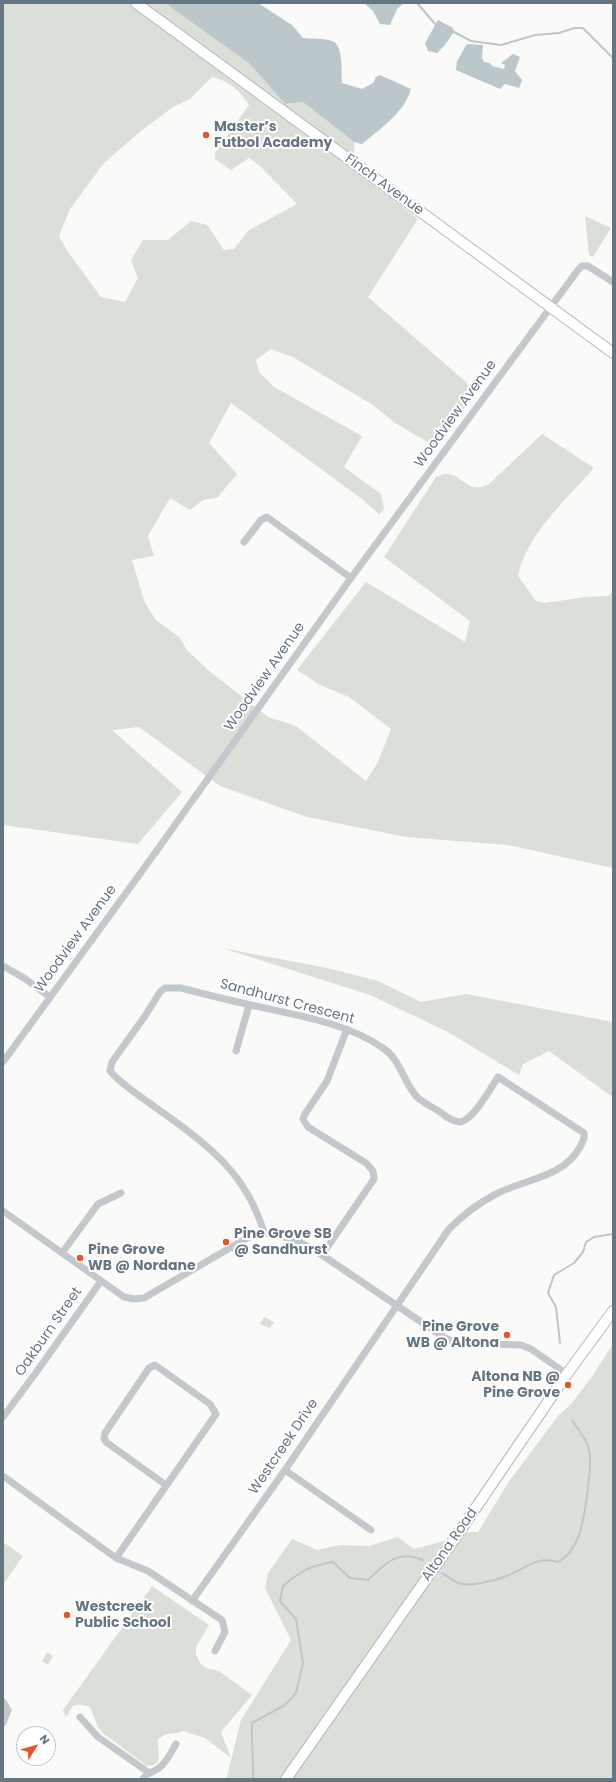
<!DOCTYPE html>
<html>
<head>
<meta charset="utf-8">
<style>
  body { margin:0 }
  #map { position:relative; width:616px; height:1782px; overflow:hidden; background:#fafaf8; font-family:Poppins,sans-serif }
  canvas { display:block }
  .frame { position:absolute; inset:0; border:4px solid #657683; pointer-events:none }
  .north { position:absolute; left:16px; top:1726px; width:40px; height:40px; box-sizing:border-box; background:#fff; border:1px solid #c1c8cd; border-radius:50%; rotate:53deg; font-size:11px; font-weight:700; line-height:16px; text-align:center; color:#657683 }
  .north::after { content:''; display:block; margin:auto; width:14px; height:18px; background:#e4572e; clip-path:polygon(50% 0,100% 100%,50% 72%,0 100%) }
</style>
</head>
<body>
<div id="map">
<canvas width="616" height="1782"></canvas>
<div class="frame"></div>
<div class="north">N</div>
</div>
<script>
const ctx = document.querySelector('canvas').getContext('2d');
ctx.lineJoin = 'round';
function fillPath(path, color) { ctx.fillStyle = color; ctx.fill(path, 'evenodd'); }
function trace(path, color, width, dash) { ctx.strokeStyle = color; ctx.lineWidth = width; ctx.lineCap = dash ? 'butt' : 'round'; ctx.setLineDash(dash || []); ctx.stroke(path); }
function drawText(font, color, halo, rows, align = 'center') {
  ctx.font = font + ' Poppins,sans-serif'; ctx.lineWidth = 4; ctx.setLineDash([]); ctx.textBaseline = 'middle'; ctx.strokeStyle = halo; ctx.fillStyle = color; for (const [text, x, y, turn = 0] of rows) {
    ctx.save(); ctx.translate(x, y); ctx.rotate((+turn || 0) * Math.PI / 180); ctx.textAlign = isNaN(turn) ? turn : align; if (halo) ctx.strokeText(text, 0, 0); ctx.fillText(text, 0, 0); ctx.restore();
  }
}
const green = new Path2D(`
  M3 3H166L250 64 285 104 303 102 354 142 355 168 418 219 368 297 467 383 472 394C461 412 451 438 431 444L395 423 373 405 293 357 271 349 256 360 259 372 274 387 362 436 344 467 381 494 384 509 379 514 362 499 231 403 209 443 237 474 217 498 203 500 190 510 170 498 148 536 154 556 132 560 145 603 156 620 179 637 187 650 208 670 268 717 296 726 366 781 378 762 391 729 349 697 320 685 297 670 366 582 465 642 470 621 384 557 436 477C439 476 443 474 446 474 463 474 466 494 488 485L542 434 594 468C566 500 527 534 518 576L536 601 544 603 586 597 608 596 613 592V868L508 845 406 837 307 817 220 786 139 727 112 730 182 792 138 844 3 825ZM212 77C230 81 239 90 249 105L215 153V159L231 170 249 158 260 166 297 204 249 230 234 249 224 250 207 225 191 221 168 240H143L131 260 138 278 125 302 101 297 68 252 59 236 70 209 104 163 142 130 173 107 190 99Z
  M585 216 611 228 593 257 589 255Z
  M222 948 327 968 378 981 421 1002 466 994 613 1022V1093L611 1096 549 1051 523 1064 519 1075 448 1032 370 995Z
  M264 1317 274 1322 270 1328 260 1324Z
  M613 1344V1779H226L227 1777 241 1720 291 1640 265 1588 268 1573 292 1539 317 1550 340 1545 369 1546 398 1537 414 1549 444 1541 458 1532H478L508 1483 558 1416 571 1404 591 1378Z
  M3 1542 23 1556 3 1585Z
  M152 1586 209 1625 196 1647V1655L200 1663 206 1668 219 1671 252 1695 221 1732 231 1758 205 1738 183 1731C172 1736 168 1730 158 1740 157 1753 165 1765 147 1766L104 1734 98 1727 90 1707C85 1705 76 1702 71 1708 69 1711 69 1714 66 1717L63 1710Z
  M47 1652 53 1656 48 1665 42 1661Z`);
const water = new Path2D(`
  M165 3H258L292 25 303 38C312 39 324 38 332 41 344 45 341 73 342 83L362 89 373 83 376 77 380 75 411 89C405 112 380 129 362 144L354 142 303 102 285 104 250 64Z
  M364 3H404L397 9 390 25 380 24 373 11Z
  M438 20 453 28 454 32 444 46 437 53 428 51 425 43Z
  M467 44 483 45 482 58 484 62 490 63 492 66 504 69 505 65 501 63 513 54 520 57 515 71 522 80 519 88 505 84 500 89 456 70 457 61Z`);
const stream = new Path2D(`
  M417 3 436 25
  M454 32 471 41 501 45 535 35 559 33 574 28H583L613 58
  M560 1343 556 1307 548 1293 554 1275 574 1263 583 1252 586 1242 594 1237 613 1234
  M442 1573C448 1576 455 1583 461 1584 473 1586 492 1581 504 1577 523 1570 537 1555 558 1562 567 1557 572 1551 576 1542 584 1527 594 1461 588 1446 585 1437 577 1428 572 1420
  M253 1779C254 1760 251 1742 252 1723L285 1705 296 1693 303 1663 296 1619 280 1601 283 1586C301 1571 309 1566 333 1562L350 1578 368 1580C386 1563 398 1549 423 1560`);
const street = new Path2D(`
  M244 542 261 520 267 517 351 578
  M3 966 24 978 50 997
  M236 1051 249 1005
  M3 1062 150 860 351 578 578 270 582 266H588L613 282
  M3 1211 124 1297 134 1299 144 1298 247 1238 264 1233 295 1239 322 1255 445 1338 456 1343 521 1345 531 1349 567 1374
  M62 1253 98 1204 121 1193
  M322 1255 374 1179 373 1171 366 1163 308 1127 303 1119 305 1114 327 1081 347 1029
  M3 1417 35 1374 101 1281
  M285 1470 371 1530
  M3 1476 116 1558 148 1571 222 1620 225 1632 215 1651
  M116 1558 216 1414 210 1404 155 1365 149 1368 105 1433 104 1438 106 1442 166 1485
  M192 1601 285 1470 449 1229C463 1215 480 1202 498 1193 526 1179 564 1177 580 1147 583 1141 585 1139 584 1133L498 1077C491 1088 472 1122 459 1122 452 1121 445 1116 440 1112 433 1107 423 1103 417 1097 403 1082 401 1060 383 1048 345 1022 295 1015 251 1005 228 1000 204 994 181 988H165L160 992 145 1016 112 1062 110 1071C123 1086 140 1096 155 1107 205 1143 246 1171 264 1233
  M3 1702 8 1710 3 1723
  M80 1717 98 1737 148 1772
  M143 1779C148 1772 152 1773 159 1768 167 1762 171 1752 176 1744`);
const secondary = new Path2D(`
  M136 3 613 353
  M286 1779 464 1525 567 1374 613 1311`);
const markers = [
  [206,135,4,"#e4572e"],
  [226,1242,4,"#e4572e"],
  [80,1258,4,"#e4572e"],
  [507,1335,4,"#e4572e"],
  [568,1385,4,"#e4572e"],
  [67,1615,4,"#e4572e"]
];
const poiNames = [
  ["Master’s",214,127],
  ["Futbol Academy",214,143],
  ["Pine Grove SB",234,1234],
  ["@ Sandhurst",234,1250],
  ["Pine Grove",88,1250],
  ["WB @ Nordane",88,1266],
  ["Pine Grove",499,1327,"right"],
  ["WB @ Altona",499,1343,"right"],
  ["Altona NB @",560,1377,"right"],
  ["Pine Grove",560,1393,"right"],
  ["Westcreek",75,1607],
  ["Public School",75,1623]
];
const streetNames = [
  ["Finch Avenue",384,185,36],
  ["Woodview Avenue",456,414,-54],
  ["Woodview Avenue",265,677,-55],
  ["Woodview Avenue",76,939,-54],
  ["Sandhurst Crescent",287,1002,15],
  ["Oakburn Street",49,1332,-55],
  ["Westcreek Drive",284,1447,-56],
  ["Altona Road",450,1545,-55]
];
fillPath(green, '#dadfd7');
fillPath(water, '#bbc7cb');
trace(stream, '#bbc7cb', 2);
trace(secondary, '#b3babf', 12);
trace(street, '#c3c8cc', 7);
trace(secondary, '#fff', 10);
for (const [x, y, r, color] of markers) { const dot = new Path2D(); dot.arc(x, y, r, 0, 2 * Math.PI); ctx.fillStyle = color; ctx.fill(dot); trace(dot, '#fff', 1.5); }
drawText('bold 14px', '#657683', '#fff', poiNames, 'left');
drawText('14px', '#657683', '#fff', streetNames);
</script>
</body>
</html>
